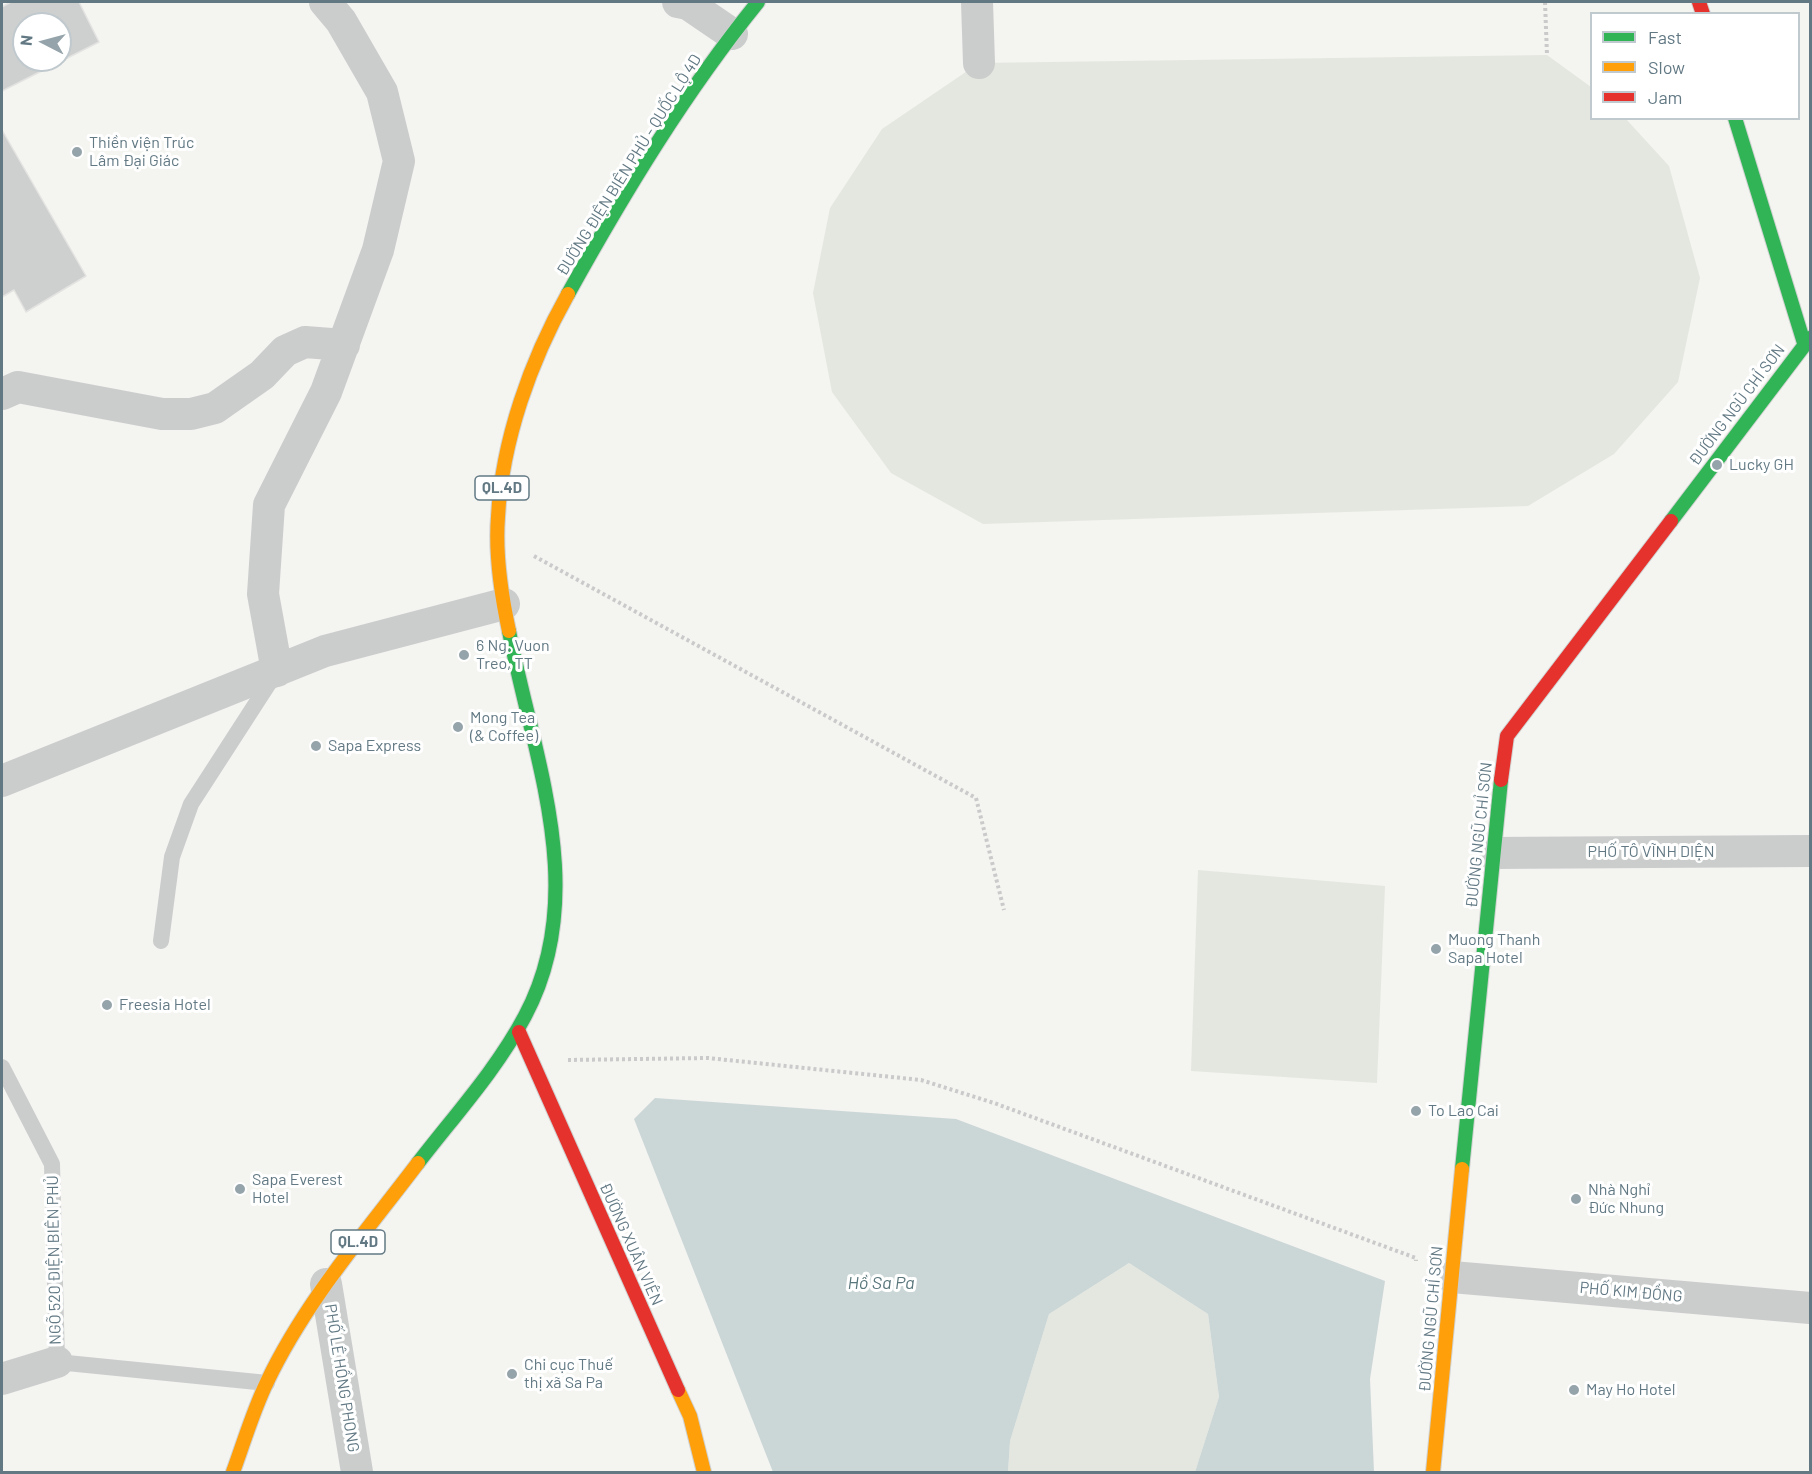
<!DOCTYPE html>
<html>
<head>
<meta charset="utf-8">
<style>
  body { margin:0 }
  #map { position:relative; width:1812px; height:1474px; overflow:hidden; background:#f4f4f1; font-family:Barlow,sans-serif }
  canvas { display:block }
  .frame { position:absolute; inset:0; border:3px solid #627984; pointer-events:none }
  .legend { position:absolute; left:1590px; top:12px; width:210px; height:108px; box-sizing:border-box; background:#fff; border:2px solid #c0c9ce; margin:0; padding:8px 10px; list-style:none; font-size:18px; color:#627984 }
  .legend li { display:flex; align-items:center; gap:12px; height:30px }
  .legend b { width:30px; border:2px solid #c0c9ce }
  .north { position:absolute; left:12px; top:12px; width:60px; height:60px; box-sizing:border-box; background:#fff; border:2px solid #c0c9ce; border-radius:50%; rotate:276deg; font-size:16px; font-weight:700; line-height:24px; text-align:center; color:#627984 }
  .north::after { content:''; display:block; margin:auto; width:21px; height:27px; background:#95a4aa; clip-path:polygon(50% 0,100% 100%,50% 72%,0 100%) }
</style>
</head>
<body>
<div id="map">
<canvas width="1812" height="1474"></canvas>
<div class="frame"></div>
<ul class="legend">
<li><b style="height:8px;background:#30b455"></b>Fast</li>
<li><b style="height:8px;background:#ff9f0a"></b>Slow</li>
<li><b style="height:8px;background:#e5322d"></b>Jam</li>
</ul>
<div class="north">N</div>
</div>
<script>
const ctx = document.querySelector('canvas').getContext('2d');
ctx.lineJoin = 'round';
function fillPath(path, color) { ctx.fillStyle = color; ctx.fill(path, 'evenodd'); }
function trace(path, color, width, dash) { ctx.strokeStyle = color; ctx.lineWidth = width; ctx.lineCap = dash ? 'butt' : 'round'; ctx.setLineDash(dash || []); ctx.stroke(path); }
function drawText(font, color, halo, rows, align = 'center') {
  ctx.font = font + ' Barlow,sans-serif'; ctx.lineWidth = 6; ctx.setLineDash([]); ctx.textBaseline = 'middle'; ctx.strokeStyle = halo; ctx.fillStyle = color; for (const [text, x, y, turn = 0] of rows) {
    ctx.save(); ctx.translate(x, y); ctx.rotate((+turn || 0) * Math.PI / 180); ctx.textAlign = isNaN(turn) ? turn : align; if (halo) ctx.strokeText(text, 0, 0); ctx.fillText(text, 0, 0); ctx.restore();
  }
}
const green = new Path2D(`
  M1547 55 1591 87 1592 118 1626 119 1669 166 1700 278 1678 382 1614 454 1528 506 983 524 891 473 832 392 813 293 830 208 882 129 979 63Z
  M1198 870 1385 886 1377 1083 1191 1071Z
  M1129 1263 1208 1314 1219 1397 1195 1472H1008L1010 1441 1049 1314Z`);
const water = new Path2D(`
  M655 1098 956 1119 1385 1281 1370 1379 1374 1472H1195L1219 1397 1208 1314 1129 1263 1049 1314 1010 1441 1008 1472H773L634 1119Z`);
const building = new Path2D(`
  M11 2H79L99 42 2 91V7ZM24 24H60V60H24Z
  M2 130 86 276 26 312 14 290 2 297Z`);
const path = new Path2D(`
  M1545 2 1547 55
  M534 556 976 798 1004 910
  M568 1060 708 1058 921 1080 994 1103 1416 1258V1261`);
const lane = new Path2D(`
  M161 941 172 857 191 804 275 674
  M2 1067 52 1164 57 1362 267 1383`);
const street = new Path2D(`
  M678 2 688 4 732 34
  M977 2 979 63
  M2 394 18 387 162 414H191L215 408 262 375 285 351 305 342 344 345
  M277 671 263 594 269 505 326 392 378 250 399 161 382 92 341 21 325 2
  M2 781 325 651 504 604
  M1492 853 1810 851
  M1452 1277 1810 1308
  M326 1284 357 1472
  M2 1379 57 1362`);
const fast = new Path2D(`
  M1735 118 1804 343
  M568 294C624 193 685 92 758 2
  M1671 521 1810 338
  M418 1163C455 1115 497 1069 525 1016 591 892 533 757 509 631
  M1462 1169 1501 780`);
const slow = new Path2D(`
  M509 631C501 594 495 555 498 517 502 440 531 360 568 294
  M678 1390 690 1416 704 1472
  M233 1472C244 1442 253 1411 267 1382 305 1302 365 1233 418 1163
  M1433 1472 1462 1169`);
const jam = new Path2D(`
  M1699 2 1703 14
  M1501 780 1507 736 1671 521
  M519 1032 678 1390`);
const markers = [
  [77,152,6,"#95a4aa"],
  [1717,465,6,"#95a4aa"],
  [464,655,6,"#95a4aa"],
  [458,727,6,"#95a4aa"],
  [316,746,6,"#95a4aa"],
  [1436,949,6,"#95a4aa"],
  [107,1005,6,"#95a4aa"],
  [1416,1111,6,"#95a4aa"],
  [240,1189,6,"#95a4aa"],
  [1576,1199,6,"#95a4aa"],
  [512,1374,6,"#95a4aa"],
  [1574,1390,6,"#95a4aa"]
];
const shields = [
  [502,488,54],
  [358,1242,54]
];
const shieldNames = [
  ["QL.4D",502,488],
  ["QL.4D",358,1242]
];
const poiNames = [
  ["Thiền viện Trúc",89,143],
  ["Lâm Đại Giác",89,161],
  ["Lucky GH",1729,465],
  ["6 Ng. Vuon",476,646],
  ["Treo, TT",476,664],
  ["Mong Tea",470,718],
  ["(& Coffee)",470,736],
  ["Sapa Express",328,746],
  ["Muong Thanh",1448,940],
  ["Sapa Hotel",1448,958],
  ["Freesia Hotel",119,1005],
  ["To Lao Cai",1428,1111],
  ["Sapa Everest",252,1180],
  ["Hotel",252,1198],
  ["Nhà Nghỉ",1588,1190],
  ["Đức Nhung",1588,1208],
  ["Chi cục Thuế",524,1365],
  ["thị xã Sa Pa",524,1383],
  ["May Ho Hotel",1586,1390]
];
const streetNames = [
  ["ĐƯỜNG ĐIỆN BIÊN PHỦ - QUỐC LỘ 4D",629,165,-58],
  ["ĐƯỜNG NGŨ CHỈ SƠN",1737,405,-53],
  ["ĐƯỜNG NGŨ CHỈ SƠN",1479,835,-84],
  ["PHỐ TÔ VĨNH DIỆN",1651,852],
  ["ĐƯỜNG XUÂN VIÊN",631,1244,66],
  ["NGÕ 520 ĐIỆN BIÊN PHỦ",54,1260,-91],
  ["PHỐ KIM ĐỒNG",1631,1292,5],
  ["ĐƯỜNG NGŨ CHỈ SƠN",1431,1319,-85],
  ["PHỐ LÊ HỒNG PHONG",342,1378,81]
];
const waterNames = [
  ["Hồ Sa Pa",881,1283]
];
fillPath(green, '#e4e7df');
fillPath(water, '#cbd6d6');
fillPath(building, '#ced0cf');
trace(building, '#e3e3e1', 1.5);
trace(fast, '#d0d2d1', 16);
trace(slow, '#d0d2d1', 16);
trace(jam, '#d0d2d1', 16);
trace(path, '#cacacb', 4, [3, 3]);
trace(lane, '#cbcdcd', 16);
trace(street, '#cbcdcd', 32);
trace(fast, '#30b455', 14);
trace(slow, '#ff9f0a', 14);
trace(jam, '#e5322d', 14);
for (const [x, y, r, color] of markers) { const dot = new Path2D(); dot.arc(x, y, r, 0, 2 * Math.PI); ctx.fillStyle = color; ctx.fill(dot); trace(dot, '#fff', 2); }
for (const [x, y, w] of shields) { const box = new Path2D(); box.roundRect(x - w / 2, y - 12, w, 24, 4.5); ctx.fillStyle = '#fff'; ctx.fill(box); trace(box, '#627984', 1.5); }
drawText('bold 15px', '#627984', null, shieldNames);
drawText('16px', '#627984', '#fff', poiNames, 'left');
drawText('16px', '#627984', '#fff', streetNames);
drawText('italic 18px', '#58767b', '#fff', waterNames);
</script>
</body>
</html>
